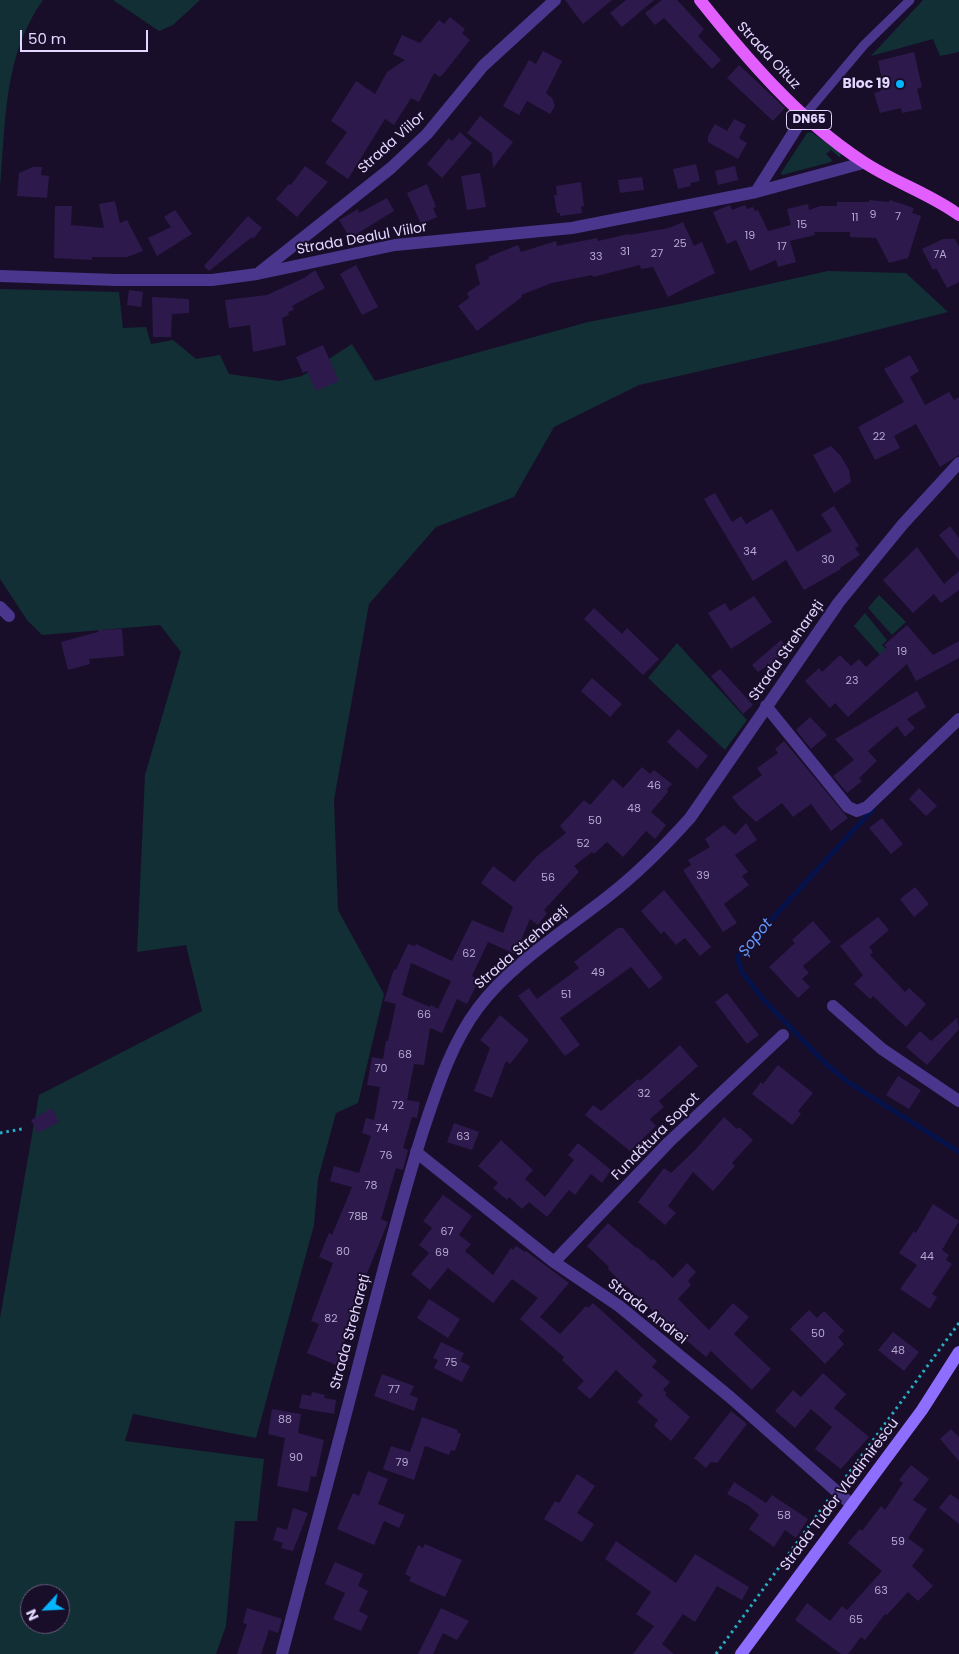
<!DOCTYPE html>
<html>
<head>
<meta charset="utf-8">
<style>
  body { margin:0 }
  #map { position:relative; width:959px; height:1654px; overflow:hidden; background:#180e2a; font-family:Poppins,sans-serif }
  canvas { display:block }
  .north { position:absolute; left:20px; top:1584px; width:50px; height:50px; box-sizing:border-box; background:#180e2a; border:1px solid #695e7f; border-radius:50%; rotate:245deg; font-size:14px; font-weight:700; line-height:20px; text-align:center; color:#e3d7ff }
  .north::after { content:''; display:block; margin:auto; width:18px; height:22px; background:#03b5ff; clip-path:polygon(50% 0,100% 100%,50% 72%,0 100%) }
  .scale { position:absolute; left:20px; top:30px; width:128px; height:22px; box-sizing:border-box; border:2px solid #e3d7ff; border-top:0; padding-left:6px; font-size:15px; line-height:18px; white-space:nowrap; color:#e3d7ff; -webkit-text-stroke:4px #180e2a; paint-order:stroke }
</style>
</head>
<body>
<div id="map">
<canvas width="959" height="1654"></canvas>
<div class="north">N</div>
<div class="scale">50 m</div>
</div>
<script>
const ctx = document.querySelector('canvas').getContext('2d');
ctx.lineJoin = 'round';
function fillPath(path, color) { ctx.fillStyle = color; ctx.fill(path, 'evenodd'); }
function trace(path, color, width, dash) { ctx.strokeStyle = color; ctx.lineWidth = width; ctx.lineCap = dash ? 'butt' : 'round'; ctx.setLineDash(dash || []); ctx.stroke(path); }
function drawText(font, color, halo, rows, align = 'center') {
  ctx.font = font + ' Poppins,sans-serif'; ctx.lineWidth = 4; ctx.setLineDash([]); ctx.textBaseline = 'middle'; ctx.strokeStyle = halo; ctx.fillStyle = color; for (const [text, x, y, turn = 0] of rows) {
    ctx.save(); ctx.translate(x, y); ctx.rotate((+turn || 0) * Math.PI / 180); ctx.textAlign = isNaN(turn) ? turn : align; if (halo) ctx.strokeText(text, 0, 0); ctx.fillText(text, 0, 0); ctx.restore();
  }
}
const green = new Path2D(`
  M0 0H43C3 56 6 122 0 187Z
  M113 0H200L173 25 159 31Z
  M923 0H959V52L940 56 933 39 871 56Z
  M811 132 840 152 841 156 839 157 831 150 826 154 832 160 831 162 782 175 781 173 807 133Z
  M828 271 906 273 948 312 837 340 639 385 554 427 514 497 436 527 369 604 334 800 338 910 384 994 358 1103 336 1113 318 1179 314 1225 256 1438 133 1414 125 1441 264 1459 257 1521H235L226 1626 216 1654H0V1318L39 1095 202 1011 186 945 137 952 145 775 181 652 160 625 42 635 27 620 0 579V289L119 292 123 328 146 327 151 344 173 340 196 359 220 355 229 374 279 381 302 376 352 344 375 381 588 322 675 305ZM30 1594H60V1624H30Z
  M879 595 906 622 892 635 868 608Z
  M865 613 887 640 882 645 886 649 880 655 854 626Z
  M677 643 747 720 725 750 648 678Z`);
const stream = new Path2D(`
  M873 809 737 957 742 972 763 999 825 1063 848 1082 959 1152`);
const building = new Path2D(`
  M565 0H612L583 24Z
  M626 0H654L622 27 610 13Z
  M662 0H677L704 29 698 36 721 60 712 69 664 18 655 25 645 13Z
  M450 17 465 29 462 33 470 40 444 73 440 77 434 73 419 102 411 98 394 125 385 119 348 179 325 163 347 132 331 121 356 81 375 94 387 72 405 60 393 54 402 35 420 43 439 20 444 24Z
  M543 51 562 61 546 93 552 98 555 106 550 114 527 101 519 115 503 106 529 60 536 64Z
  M914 52 922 87 917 89 922 109 902 113 901 108 880 113 874 93 881 91 878 80 882 79 878 61Z
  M739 65 785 108 773 121 727 78Z
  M480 116 513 142 493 168 492 153 467 133Z
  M734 119 746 125 739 138 747 143 738 159 708 142V136L715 124 727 131Z
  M460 132 472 143 442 178 427 164 449 138 452 141Z
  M696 164 700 181 690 183 691 186 678 189 673 169Z
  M305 166 328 182 297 217 276 199 289 184 291 185Z
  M735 166 738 180 718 185 715 171Z
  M33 167H42L41 175 49 176 47 198 17 196 19 173Z
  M480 173 486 207 467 210 461 176Z
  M642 177 644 190 620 193 618 180Z
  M581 182 584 206 581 207 582 213 560 216V213H557L554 195H557L556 186Z
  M427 184 436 207 433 208 437 217 421 224 407 193Z
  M387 198 394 211 350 238 339 220 358 209 359 213Z
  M869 200 889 202 890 200 914 208 912 213 921 216 908 258 889 263 876 238 850 237V232H814L815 235 790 241 796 262 778 267 776 260 750 271 736 240 727 244 713 212 730 205 732 210 745 205 747 209 753 207 755 211 758 210 768 231 791 225 787 209 808 204 809 210 820 206H837V202H869Z
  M115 201 120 223 127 220 143 251 127 257H92V260L54 258 55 206H72L71 225 104 228 99 204Z
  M175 210 192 234 157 256 148 238 171 227 164 217Z
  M248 216 262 228 253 239 252 237 209 271 204 266Z
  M683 222 694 246 702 242 715 273 668 297 653 267 641 269 640 265 593 277 592 275 552 283 521 295 522 297 477 331 458 306 469 298 467 293 480 284 475 265 489 259 488 257 518 245 521 252 556 241 557 246 597 238 598 241 628 234 629 235 669 228Z
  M943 239H955L959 247V282L947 288 936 268 933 270 922 249Z
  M356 265 378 307 362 315 340 274Z
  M315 270 325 288 292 306 294 310 288 312 289 315 282 318 286 345 253 352 250 325 229 328 225 300 267 295 304 278Z
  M129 290 143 292 141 307 127 305Z
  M152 297 189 299V313L172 314 171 337H153Z
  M323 345 339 381 316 391 307 371 303 373 296 357Z
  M910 355 919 371 910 377 925 405 949 392 954 400 959 397V455L940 467 916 424 894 436 900 448 875 460 858 427 904 402 884 369Z
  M831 446 840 455 849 470 851 482 834 493 813 455Z
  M715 493 732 522 741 516 746 524 772 509 797 552 832 531 821 514 834 506 859 546 855 548 860 555 840 568 841 569 804 590 786 560 753 581 704 499Z
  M950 526 959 538V560L939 535Z
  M917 547 944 584 959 571V590L941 603 934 594 913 613 883 580Z
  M754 596 772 622 731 649 708 613 725 603 730 611Z
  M594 608 622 634 627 628 659 659 643 675 584 619Z
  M907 625 933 655 959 641V658L916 681 907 664 848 717 835 703 830 708 805 681 819 668 822 672 840 655 851 666 859 659 866 667 887 648 884 645Z
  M122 629 124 656 89 659 90 664 68 670 61 642 98 632V630Z
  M781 640 789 651 758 672 752 665Z
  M720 669 753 705 743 714 711 676Z
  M592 678 622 704 610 717 581 691Z
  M917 691 926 707 907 719 915 728 905 737 897 726 868 751 877 761 859 778 862 781 847 793 833 776 854 760 835 739Z
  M810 717 827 735 811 749 796 730Z
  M678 729 708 756 697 769 667 742Z
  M784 741 848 818 831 831 811 804 793 817 782 803 756 822 740 807 732 797 762 775 757 768 778 753 775 749Z
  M642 767 650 774 654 770 672 784 667 789 668 792 651 812 666 825 655 839 646 831 623 857 607 842 594 854 592 852 574 866 579 872 544 910 547 913 538 925 530 919 515 954 488 942 472 976 479 980 467 1004 457 999 442 1033 430 1028 424 1065 414 1064 407 1100 420 1102 417 1118 412 1117 403 1148 408 1150 403 1170 396 1168 381 1219 388 1222 350 1315 352 1316 341 1352 346 1354 341 1367 307 1353 319 1324 311 1321 333 1263 319 1257 329 1233 332 1235 352 1187 330 1181 334 1166 359 1173 371 1136 362 1133 366 1118 374 1120 380 1087 367 1085 372 1057 383 1059 386 1041H388L396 1004 384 1001 394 969 396 970 408 944 415 946 416 944 452 961 472 920 503 933 513 907 481 883 493 866 514 882 537 856 566 833 560 826 584 800 590 805 613 779 623 788ZM411 963 451 981 438 1009 431 1005 430 1007 402 995Z
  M919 788 937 806 926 816 909 799Z
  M882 818 903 844 891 854 869 828Z
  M746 823 757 840 735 855 748 872 742 876 749 885 724 904 737 923 723 932 683 870 691 865 688 860 710 847 705 839 724 825 735 835Z
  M915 887 929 904 914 917 900 899Z
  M664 890 711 947 700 956 685 938 676 945 664 931 661 934 641 911Z
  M878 917 889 930 869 947 873 952 870 955 905 992 909 988 926 1004 906 1027 873 996 870 999 854 984 863 975 840 946Z
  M813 921 831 942 803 966 809 973 802 979 810 987 798 998 769 967 795 943 792 940Z
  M618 928H623L663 978 649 989 631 967 560 1018 580 1045 565 1056 518 996 529 988 537 999 579 968 574 962Z
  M727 993 759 1035 747 1044 715 1002Z
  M500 1015 529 1040 510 1064 506 1061 492 1098 474 1091 490 1048 480 1040Z
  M957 1018 959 1029 927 1065 906 1047 920 1031 931 1041Z
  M680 1045 698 1066 659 1101 664 1107 650 1119 656 1126 630 1151 585 1115 593 1105 601 1111 638 1079 640 1081Z
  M778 1065 813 1093 798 1111 801 1114 792 1125 752 1094 761 1082 763 1084Z
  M898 1076 921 1090 909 1109 886 1095Z
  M52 1108 59 1122 38 1133 31 1120Z
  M724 1117 737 1129 739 1127 753 1140 732 1163 735 1166 713 1191 693 1172 668 1206 676 1213 665 1225 638 1202 664 1168 671 1173 696 1149Z
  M454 1123 479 1132 472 1150 447 1142Z
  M501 1140 533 1170 525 1179 545 1197 574 1160 568 1155 578 1143 611 1170 602 1183 591 1174 575 1195 569 1190 547 1217 529 1202 522 1209 509 1197 507 1200 493 1188 498 1183 478 1166Z
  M443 1195 472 1216 459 1235 471 1244 465 1251 493 1275 511 1248 513 1250 516 1246 525 1252 526 1251 569 1283 540 1317 560 1334 586 1306 588 1308 593 1303 657 1361 652 1367 670 1382 663 1390 667 1393 665 1395 690 1417 671 1441 654 1426 658 1420 637 1402 643 1395 616 1370 590 1399 577 1388 584 1381 562 1360 564 1357 520 1319 538 1298 512 1279 493 1303 448 1268 430 1290 411 1274 429 1253 419 1245 432 1228 423 1221Z
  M933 1204 959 1221 942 1250 949 1255 946 1260 952 1264 932 1294 937 1297 930 1309 900 1289 917 1265 899 1253 914 1231 916 1233Z
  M608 1223 636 1248 637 1247 652 1261 653 1259 673 1278 687 1263 696 1272 688 1281 691 1285 678 1299 709 1330 733 1303 749 1317 734 1334 771 1369 752 1390 711 1351 706 1357 685 1339 682 1343 654 1316 655 1315 648 1305 621 1282 608 1269 609 1267 587 1246Z
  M429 1299 460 1319 448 1338 417 1318Z
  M809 1310 817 1318 824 1311 844 1331 838 1337 844 1344 825 1364 790 1329Z
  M893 1332 919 1352 904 1371 878 1350Z
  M441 1342 464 1353 460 1361 470 1366 462 1382 434 1368 438 1360 433 1358Z
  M823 1373 846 1394 834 1408 869 1437 841 1469 815 1449 832 1427 811 1409 795 1428 775 1411 793 1390 801 1397Z
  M382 1374 414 1386 410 1395 418 1398 414 1411 374 1396Z
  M312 1392 325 1395 324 1398 336 1400 334 1414 299 1408 302 1394 311 1396Z
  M272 1409 301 1414 298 1433 324 1440 316 1477 311 1476 308 1492 277 1486 285 1438 268 1434Z
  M731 1411 747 1424 717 1463 711 1462 706 1468 694 1458Z
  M422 1417 458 1430 457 1432 461 1434 455 1451 451 1450 449 1455 425 1446 414 1480 383 1469 391 1446 410 1452Z
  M951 1429 959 1437V1461L940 1439Z
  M911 1465 929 1479 913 1500 927 1509 908 1538 924 1550 912 1566 933 1586 918 1601 908 1592 887 1615 885 1614 865 1640 861 1637 848 1654H841L795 1620 807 1603 830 1621 842 1606 847 1610 882 1571 848 1543 860 1529 862 1531 881 1506 885 1510 903 1483 899 1480Z
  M368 1471 388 1479 378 1504 405 1515 399 1528 384 1521 374 1545 337 1529 353 1493 359 1496Z
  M577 1474 595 1486 577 1513 594 1524 582 1542 544 1519 555 1501 559 1503Z
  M734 1482 766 1503 772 1495 808 1519 796 1538 785 1530 774 1547 749 1529 759 1515 749 1506 727 1494Z
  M950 1494 959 1500V1524L939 1508Z
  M293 1508 308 1513 293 1551 281 1548 283 1543 273 1540 277 1527 287 1530Z
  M616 1541 676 1583 695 1554 749 1587 742 1600 717 1586 695 1622 683 1614 662 1644 674 1654H633L654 1626 636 1614 651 1592 605 1559Z
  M425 1544 462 1560 445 1597 409 1581 411 1577 405 1574 418 1545 423 1548Z
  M335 1562 363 1574 358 1586 368 1591 359 1611 368 1616 361 1631 333 1619 345 1593 325 1584Z
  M247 1608 282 1619 278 1633 269 1630 261 1654H237L247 1624 243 1623Z
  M441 1608 469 1621 457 1640 443 1633 433 1654H418Z`);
const path = new Path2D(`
  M0 1133 22 1129
  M846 1477 959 1323
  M716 1654 828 1500`);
const service = new Path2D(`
  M804 116 864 45 910 0`);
const minor = new Path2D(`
  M756 192 804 116
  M260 272 391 168 427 134 483 66 555 0
  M0 276 116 280H212L257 274 395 245 572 228 756 192 863 163
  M0 607 9 616
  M766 706 848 807 857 811 867 807 959 719
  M833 1006 882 1049 959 1101
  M416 1152 554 1262 619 1306 730 1397 852 1505
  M554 1262 669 1142 783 1035
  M282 1654C310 1547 340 1439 367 1332 385 1264 402 1197 423 1131 437 1089 451 1044 478 1008 509 966 565 930 606 898 637 874 664 847 690 818L839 602 903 524 959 463`);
const secondary = new Path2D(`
  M741 1654 922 1410 959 1352`);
const primary = new Path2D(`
  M700 0C747 59 799 120 862 161 893 182 929 193 959 215`);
const markers = [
  [900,84,5,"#03b5ff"]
];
const numberNames = [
  ["9",873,215],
  ["7",898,217],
  ["11",855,218],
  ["15",802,225],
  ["19",750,236],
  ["25",680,244],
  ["17",782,247],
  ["31",625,252],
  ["27",657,254],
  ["7A",940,255],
  ["33",596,257],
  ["22",879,437],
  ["34",750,552],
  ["30",828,560],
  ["19",902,652],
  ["23",852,681],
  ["46",654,786],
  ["48",634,809],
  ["50",595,821],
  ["52",583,844],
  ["39",703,876],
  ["56",548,878],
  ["62",469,954],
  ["49",598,973],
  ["51",566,995],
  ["66",424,1015],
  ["68",405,1055],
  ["70",381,1069],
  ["32",644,1094],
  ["72",398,1106],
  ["74",382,1129],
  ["63",463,1137],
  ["76",386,1156],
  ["78",371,1186],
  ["78B",358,1217],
  ["67",447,1232],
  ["80",343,1252],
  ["69",442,1253],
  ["44",927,1257],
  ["82",331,1319],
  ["50",818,1334],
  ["48",898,1351],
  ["75",451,1363],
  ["77",394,1390],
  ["88",285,1420],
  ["90",296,1458],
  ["79",402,1463],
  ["58",784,1516],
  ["59",898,1542],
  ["63",881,1591],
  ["65",856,1620]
];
const shields = [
  [809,120,45]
];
const shieldNames = [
  ["DN65",809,120]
];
const streetNames = [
  ["Strada Oituz",768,56,47],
  ["Strada Viilor",392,143,-42],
  ["Strada Dealul Viilor",362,239,-10],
  ["Strada Strehareți",787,651,-55],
  ["Strada Strehareți",522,948,-41],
  ["Fundătura Sopot",656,1137,-45],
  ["Strada Andrei",647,1312,38],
  ["Strada Strehareți",351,1332,-75],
  ["Strada Tudor Vladimirescu",840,1495,-53]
];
const poiNames = [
  ["Bloc 19",890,84]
];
const waterNames = [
  ["Șopot",756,938,-51]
];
fillPath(green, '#112f34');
trace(stream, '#06124b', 5);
fillPath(building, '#2d194c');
trace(path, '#26afc4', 3, [2.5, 4]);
trace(service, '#4a368c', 9);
trace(minor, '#4a368c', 12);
trace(secondary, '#8e6eff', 12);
trace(primary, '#e25eff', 12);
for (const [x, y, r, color] of markers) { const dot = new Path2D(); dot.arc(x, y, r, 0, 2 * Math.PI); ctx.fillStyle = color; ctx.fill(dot); trace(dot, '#180e2a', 2); }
drawText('11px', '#b6a8d2', null, numberNames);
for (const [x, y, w] of shields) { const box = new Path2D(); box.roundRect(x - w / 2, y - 9.5, w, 19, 4); ctx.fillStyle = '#180e2a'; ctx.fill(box); trace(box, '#e3d7ff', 1); }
drawText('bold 12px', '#e3d7ff', null, shieldNames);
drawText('14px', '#e3d7ff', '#180e2a', streetNames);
drawText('bold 14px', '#e3d7ff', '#180e2a', poiNames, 'right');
drawText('italic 15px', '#659aff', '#180e2a', waterNames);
</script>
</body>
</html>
